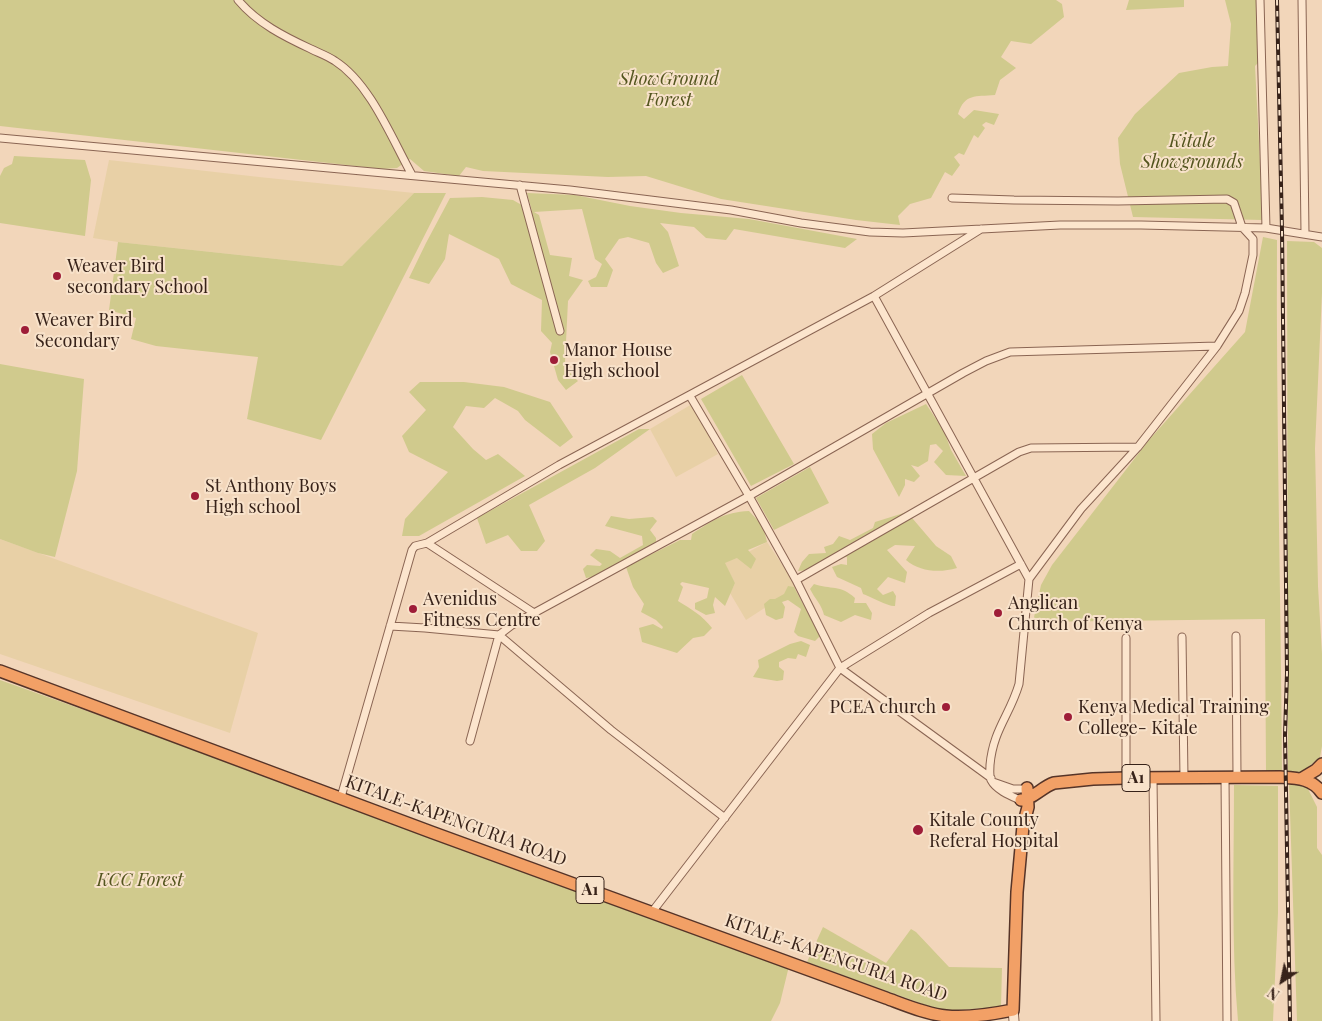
<!DOCTYPE html>
<html>
<head>
<meta charset="utf-8">
<style>
  body { margin:0 }
  #map { position:relative; width:1322px; height:1021px; overflow:hidden; background:#f2d6ba; font-family:"Playfair Display",serif }
  canvas { display:block }
  .north { position:absolute; left:1257px; top:956px; width:50px; height:50px; -webkit-text-stroke:4px #f8e2ca; paint-order:stroke; rotate:214deg; font-size:14px; font-weight:700; line-height:20px; text-align:center; color:#372219 }
  .north::after { content:''; display:block; margin:auto; width:18px; height:22px; background:#372219; clip-path:polygon(50% 0,100% 100%,50% 72%,0 100%) }
</style>
</head>
<body>
<div id="map">
<canvas width="1322" height="1021"></canvas>
<div class="north">N</div>
</div>
<script>
const ctx = document.querySelector('canvas').getContext('2d');
ctx.lineJoin = 'round';
function fillPath(path, color) { ctx.fillStyle = color; ctx.fill(path, 'evenodd'); }
function trace(path, color, width, dash) { ctx.strokeStyle = color; ctx.lineWidth = width; ctx.lineCap = dash ? 'butt' : 'round'; ctx.setLineDash(dash || []); ctx.stroke(path); }
function drawText(font, color, halo, rows, align = 'center') {
  ctx.font = font + ' "Playfair Display",serif'; ctx.lineWidth = 4; ctx.setLineDash([]); ctx.textBaseline = 'middle'; ctx.strokeStyle = halo; ctx.fillStyle = color; for (const [text, x, y, turn = 0] of rows) {
    ctx.save(); ctx.translate(x, y); ctx.rotate((+turn || 0) * Math.PI / 180); ctx.textAlign = isNaN(turn) ? turn : align; if (halo) ctx.strokeText(text, 0, 0); ctx.fillText(text, 0, 0); ctx.restore();
  }
}
const farmland = new Path2D(`
  M109 160 259 177 414 193 342 266 118 242 93 238Z
  M692 404 718 454 676 477 650 429Z
  M0 539 258 633 230 733 0 654Z
  M767 542 797 587 746 620 730 593 735 583 724 563 737 558Z`);
const green = new Path2D(`
  M0 0H1056L1062 4 1064 17 1031 44 1011 41 1001 57 1016 68 1000 80 995 95C975 97 965 93 958 114L964 119 974 110 999 114 994 125 986 122 982 125 985 128 978 138 974 135 964 155 959 153 954 157 960 165 952 176 945 172 931 198 910 204 898 216 900 225 856 220 721 199 646 176 608 177 483 171 466 167 459 176 424 171 410 159 397 168 382 169 0 126Z
  M1129 0H1184V7L1126 10Z
  M1225 0H1258L1259 62 1255 66 1263 220 1133 217 1120 164 1118 138 1135 114 1179 73 1212 67 1228 66 1231 24Z
  M14 156 85 160 91 180 85 236 0 223V176L4 168 12 164Z
  M414 193H446L321 440 247 419 258 357 156 346 131 339 136 318 109 310 118 242 342 266Z
  M527 193 575 195 630 206 681 213 749 219 857 239 845 248 734 229 726 240 706 238 694 227 660 223 668 232 679 266 663 273 656 263 649 243 628 237 619 239 605 259 613 270 607 287H591L588 281 596 277 602 264 595 259 582 209 534 212 539 215 550 255 572 258 569 276 583 280 568 301 565 362 571 374 578 381 566 390 558 380 550 352 552 343 541 331 542 300 511 284 499 259 449 234 445 259 429 284 409 278 426 243 450 198 482 197 513 200 532 211Z
  M1263 237 1277 240C1276 417 1281 595 1282 772L1266 771 1265 619 1033 622 1041 585 1052 565 1149 440 1245 332Z
  M1287 241 1314 242 1322 248V293L1315 448 1318 586 1322 654V746L1320 757 1302 772 1288 773Z
  M0 364 84 379 77 471 55 557 38 553 0 539Z
  M742 375 794 464 751 486 701 399Z
  M420 382H464L504 387 550 402 573 437 560 447 525 420 518 411 495 398 484 408 466 406 453 427 473 449 486 460 498 454 525 476 419 536H402L405 519 448 472 409 452 402 436 426 410 409 392Z
  M926 404 944 431 951 450 966 476 946 475 934 462 943 451 936 444 930 445 928 461 918 467 911 465 920 476 914 482 905 479V485L899 497 873 449 872 434 886 423Z
  M639 429H650L595 468 529 505 545 541 537 551H521L508 535 486 544 477 518Z
  M810 467 829 503 774 530 756 498Z
  M749 511 763 526 767 542 748 550 756 559 751 569 737 558 725 563 735 583 725 606 715 597 713 605 715 613 706 615 695 609V603L707 598 709 588 682 582 680 584 683 587 678 601C691 609 702 615 712 628L704 636 693 638 677 653 642 642 639 628 653 624 662 629 663 627 656 620 641 612 644 604 633 587 626 567 680 540H691L692 534C712 521 724 512 749 511Z
  M907 512 936 546 951 556 957 568C940 573 920 572 906 560L915 546 895 545 887 550 907 572 905 583 888 577 877 589 883 595 893 591 896 596 895 606C889 607 871 597 863 594L861 588 837 577 832 567 841 564 847 565V557L828 558 809 570 798 571 802 562 809 554 826 553 824 547 833 544 839 536 850 540 873 528 875 522Z
  M611 516 629 519 653 517 657 521 650 530 656 538V543L593 577 586 578 583 569 587 565 600 566 602 564 590 555 596 549 610 551 620 558 643 545 642 536 605 526Z
  M814 584C831 590 840 584 855 598L854 603H866L872 613 871 620 855 615 841 622 824 615C822 605 815 599 810 589Z
  M788 586 794 587 820 636 815 641 798 636 794 632 801 609 788 600 782 602 785 607 783 618 776 620 766 615 764 604 770 599H775L784 594Z
  M801 641 810 645 806 657 798 654 796 659 788 658 779 662V667L784 671 783 680 777 681 753 677 759 667 758 660 790 644Z
  M0 680 790 962 780 1003 771 1021H0Z
  M1289 782 1305 783 1317 807V848L1322 855V1021H1297Z
  M1234 785 1278 786V913L1273 1021H1238C1231 943 1234 863 1234 785Z
  M823 927 886 963 911 929 916 932 949 967 1002 968 1001 1007 942 1011 807 962Z`);
const minor = new Path2D(`
  M238 0C257 23 285 37 311 49 319 53 328 56 335 61 370 83 392 139 412 175
  M1260 0 1266 228
  M1302 0 1305 233
  M0 138 570 190 731 210 801 223 870 232 903 233 1060 225H1141L1266 228 1322 237
  M520 185 560 331
  M952 198 1014 200 1118 201 1227 199 1234 203 1242 227 1253 239V255L1245 293 1239 311 1217 346 1138 447 1081 509 1029 579 1019 684C1010 715 993 730 990 765 990 769 989 776 991 780 996 790 1011 796 1020 800
  M981 229 874 296 1029 579
  M427 543 534 613
  M796 580 1019 452 1031 448 1138 447
  M390 626 425 628 499 635 611 730 725 818
  M1236 636 1237 777
  M1182 637 1184 778
  M1126 638V778
  M470 741 499 635 512 625 749 496 690 396
  M1225 777 1227 1021
  M991 778 840 668 929 613 1021 564
  M1153 778 1156 1021
  M993 782 1013 789H1021
  M341 797 412 550 415 546 427 543 559 465 874 296
  M652 912 840 668 796 580 749 496 963 373 986 361 1010 352 1217 346`);
const tertiary = new Path2D(`
  M1013 1010 1014 1021`);
const trunk = new Path2D(`
  M0 671 431 832 886 998C905 1005 926 1014 946 1016 967 1018 993 1014 1013 1010L1017 892 1023 826 1028 807 1027 788
  M1301 779 1316 770 1322 764
  M1021 800C1033 799 1042 787 1054 783L1093 779 1126 778 1280 777C1296 778 1312 778 1322 793`);
const rail = new Path2D(`
  M1277 0 1282 230 1287 673 1285 735 1290 1021`);
const markers = [
  [57,276,5,"#9e1d38"],
  [25,330,5,"#9e1d38"],
  [554,360,5,"#9e1d38"],
  [195,496,5,"#9e1d38"],
  [413,609,5,"#9e1d38"],
  [998,613,5,"#9e1d38"],
  [946,707,5,"#9e1d38"],
  [1068,717,5,"#9e1d38"],
  [918,830,6,"#9e1d38"]
];
const shields = [
  [1136,778,28],
  [590,890,28]
];
const shieldNames = [
  ["A1",1136,778],
  ["A1",590,890]
];
const parkNames = [
  ["ShowGround",669,79],
  ["Forest",669,100],
  ["Kitale",1192,141],
  ["Showgrounds",1192,162],
  ["KCC Forest",140,880]
];
const poiNames = [
  ["Weaver Bird",67,266],
  ["secondary School",67,287],
  ["Weaver Bird",35,320],
  ["Secondary",35,341],
  ["Manor House",564,350],
  ["High school",564,371],
  ["St Anthony Boys",205,486],
  ["High school",205,507],
  ["Avenidus",423,599],
  ["Fitness Centre",423,620],
  ["Anglican",1008,603],
  ["Church of Kenya",1008,624],
  ["PCEA church",936,707,"right"],
  ["Kenya Medical Training",1078,707],
  ["College- Kitale",1078,728],
  ["Kitale County",929,820],
  ["Referal Hospital",929,841]
];
const streetNames = [
  ["KITALE-KAPENGURIA ROAD",456,821,20],
  ["KITALE-KAPENGURIA ROAD",836,958,19]
];
fillPath(farmland, '#e8d0a6');
fillPath(green, '#d0ca8d');
trace(minor, '#8a6553', 9);
trace(tertiary, '#8a6553', 11);
trace(trunk, '#563428', 14);
trace(minor, '#fce5cd', 7);
trace(tertiary, '#fce5cd', 9);
trace(trunk, '#f2a066', 11);
trace(rail, '#372219', 4);
trace(rail, '#f8e2ca', 2, [5.5]);
for (const [x, y, r, color] of markers) { const dot = new Path2D(); dot.arc(x, y, r, 0, 2 * Math.PI); ctx.fillStyle = color; ctx.fill(dot); trace(dot, '#f8e2ca', 2); }
for (const [x, y, w] of shields) { const box = new Path2D(); box.roundRect(x - w / 2, y - 13.5, w, 27, 4); ctx.fillStyle = '#f8e2ca'; ctx.fill(box); trace(box, '#372219', 1); }
drawText('bold 16px', '#372219', null, shieldNames);
drawText('italic 18px', '#53551e', '#f8e2ca', parkNames);
drawText('18px', '#372219', '#f8e2ca', poiNames, 'left');
drawText('18px', '#372219', '#f8e2ca', streetNames);
</script>
</body>
</html>
